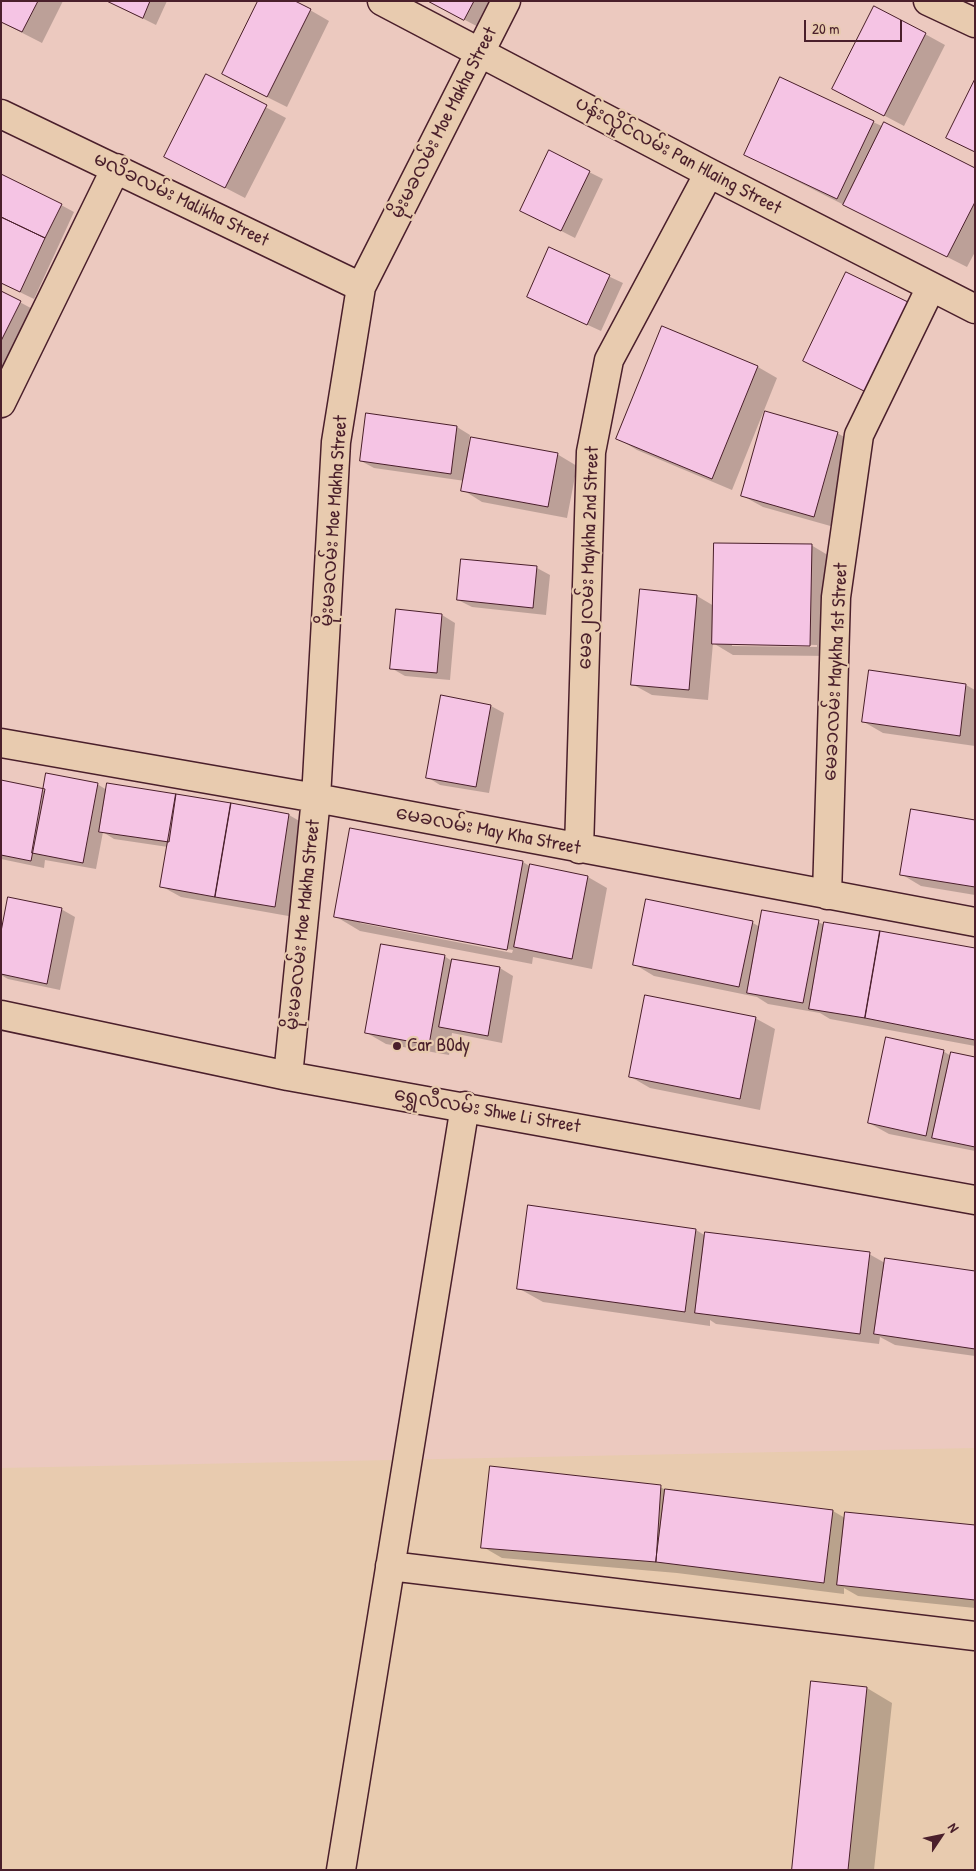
<!DOCTYPE html>
<html>
<head>
<meta charset="utf-8">
<style>
  body { margin:0 }
  #map { position:relative; width:976px; height:1871px; overflow:hidden; background:#e8cbaf; font-family:"Patrick Hand",sans-serif }
  canvas { display:block }
  .frame { position:absolute; inset:0; border:2px solid #4a1f2b; pointer-events:none }
  .north { position:absolute; left:916px; top:1811px; width:50px; height:50px; -webkit-text-stroke:4px #e8cbaf; paint-order:stroke; rotate:56deg; font-size:14px; font-weight:700; line-height:20px; text-align:center; color:#4a1f2b }
  .north::after { content:''; display:block; margin:auto; width:18px; height:22px; background:#4a1f2b; clip-path:polygon(50% 0,100% 100%,50% 72%,0 100%) }
  .scale { position:absolute; left:804px; top:20px; width:98px; height:22px; box-sizing:border-box; border:2px solid #4a1f2b; border-top:0; padding-left:6px; font-size:15px; line-height:18px; white-space:nowrap; color:#4a1f2b; -webkit-text-stroke:4px #e8cbaf; paint-order:stroke }
</style>
</head>
<body>
<div id="map">
<canvas width="976" height="1871"></canvas>
<div class="frame"></div>
<div class="north">N</div>
<div class="scale">20 m</div>
</div>
<script>
const ctx = document.querySelector('canvas').getContext('2d');
ctx.lineJoin = 'round';
function fillPath(path, color) { ctx.fillStyle = color; ctx.fill(path, 'evenodd'); }
function trace(path, color, width, dash) { ctx.strokeStyle = color; ctx.lineWidth = width; ctx.lineCap = dash ? 'butt' : 'round'; ctx.setLineDash(dash || []); ctx.stroke(path); }
function drawText(font, color, halo, rows, align = 'center') {
  ctx.font = font + ' "Patrick Hand","Noto Sans Myanmar",sans-serif'; ctx.lineWidth = 4.5; ctx.setLineDash([]); ctx.textBaseline = 'middle'; ctx.strokeStyle = halo; ctx.fillStyle = color; for (const [text, x, y, turn = 0] of rows) {
    ctx.save(); ctx.translate(x, y); ctx.rotate((+turn || 0) * Math.PI / 180); ctx.textAlign = isNaN(turn) ? turn : align; if (halo) ctx.strokeText(text, 0, 0); ctx.fillText(text, 0, 0); ctx.restore();
  }
}
const built = new Path2D(`
  M1 1H975V1448L1 1468Z`);
const shadow = new Path2D(`
  M1 1H63L42 43 1 22Z
  M108 1H167L156 25Z
  M429 1H499L484 30Z
  M310 10 329 21 287 107 243 85Z
  M925 34 945 45 904 126 853 99Z
  M207 76 286 118 245 198 166 157Z
  M873 122 975 169V252L967 267 745 155Z
  M589 172 603 179 575 238 522 211Z
  M61 205 74 212 34 299 1 283Z
  M550 249 623 283 601 331 542 304Z
  M1 292 40 313 25 374 2 420Z
  M909 304 886 402 804 361Z
  M663 327 758 367 777 378 732 490 637 450 617 438Z
  M367 415 457 427 470 435 468 448 557 454 577 466 567 518 482 502 463 490 465 481 374 468 361 461Z
  M837 433 857 444 834 527 763 507 743 496Z
  M811 545 831 557 830 656 733 655 713 643 708 700 652 695 632 684 641 591 697 596 714 606ZM732 643 817 645V647L732 646Z
  M537 568 550 575 546 615 472 607 458 600Z
  M442 615 455 623 450 680 405 676 391 668Z
  M870 672 966 685 975 690V746L883 733 864 722Z
  M491 706 504 713 489 793 440 785 427 777Z
  M1 782 46 791 97 784 107 790 289 815 308 826 294 917 181 897 161 886 168 847 114 839 103 832 96 869 45 860 44 868 1 859Z
  M975 821V895L921 886 901 874Z
  M523 862 531 867 588 877 607 888 592 969 533 957 532 964 360 931 335 916ZM360 921 513 950 512 953 360 923Z
  M61 909 75 917 60 990 8 979 1 975V939Z
  M818 922 825 925 975 950V1046L830 1019 820 1013 768 1004 757 997 654 976 634 964 753 923 760 927Z
  M444 956 452 961 500 968 513 976 502 1043 452 1033 449 1055 386 1044 367 1033Z
  M755 1018 775 1029 760 1110 650 1088 631 1077Z
  M943 1051 951 1056 975 1058V1151L889 1134 869 1123Z
  M696 1230 706 1236 869 1254 885 1263 975 1272V1356L895 1345 880 1337 879 1344 716 1324 710 1320V1326L543 1302 518 1288Z
  M660 1487 666 1490 833 1511 845 1518 975 1527V1608L858 1596 844 1588V1594L677 1573 502 1558 483 1547Z
  M867 1688 892 1703 874 1870H793Z`);
const building = new Path2D(`
  M1 1H38L22 32 1 22Z
  M107 1H150L143 18Z
  M258 1H295L311 9 267 97 222 74Z
  M428 1H474L464 20Z
  M874 6 926 33 884 116 832 89Z
  M206 74 267 105 225 188 164 157Z
  M780 77 874 121 837 199 744 155Z
  M975 79V152L946 138Z
  M884 122 975 168V202L947 257 843 205Z
  M549 150 590 171 561 231 520 211Z
  M1 174 62 204 45 238 1 217Z
  M1 217 45 238 20 292 1 283Z
  M549 247 610 275 587 325 527 297Z
  M846 272 910 303 866 392 803 361Z
  M1 291 21 301 1 341Z
  M662 326 758 366 712 479 616 439Z
  M765 411 838 432 814 517 741 496Z
  M366 413 457 426 451 474 360 461Z
  M471 437 558 453 548 507 461 491Z
  M714 543 812 544 810 646 712 644Z
  M461 559 537 566 533 608 457 600Z
  M640 589 697 595 689 690 631 685Z
  M396 609 442 614 437 673 390 669Z
  M869 670 966 684 960 736 862 722Z
  M441 695 491 705 476 787 426 778Z
  M46 773 98 783 83 863 32 853Z
  M1 780 45 789 31 861 1 855Z
  M107 783 176 794 169 842 99 832Z
  M176 794 231 803 215 897 160 887Z
  M231 803 289 814 275 907 215 897Z
  M911 809 975 820V887L900 875Z
  M350 828 523 861 507 950 334 917Z
  M530 864 588 876 572 959 514 947Z
  M8 897 62 908 47 984 1 974V932Z
  M646 899 753 921 739 987 633 965Z
  M762 910 819 920 803 1003 747 993Z
  M824 922 880 931 865 1018 809 1009Z
  M880 931 975 948V1040L865 1018Z
  M381 944 445 955 429 1045 365 1033Z
  M452 959 500 967 488 1036 439 1027Z
  M645 995 756 1017 740 1099 629 1077Z
  M886 1037 944 1050 926 1136 868 1123Z
  M951 1052 975 1057V1147L932 1138Z
  M528 1205 696 1229 685 1312 517 1289Z
  M705 1232 870 1252 860 1334 695 1313Z
  M885 1258 975 1271V1349L874 1334Z
  M490 1466 661 1485 656 1562 481 1548Z
  M665 1489 833 1510 824 1583 656 1562Z
  M845 1512 975 1525V1600L837 1585Z
  M811 1681 867 1687 848 1870H792Z`);
const minor = new Path2D(`
  M382 1 709 173 975 309
  M928 1 975 23
  M1 114 361 287
  M1 403 116 168
  M1 743 316 798 975 922
  M579 849 591 452 609 360 709 173
  M827 895 836 597 859 435 931 287
  M1 1015 288 1076 975 1200
  M288 1076 316 798 336 442 361 287 506 1
  M390 1566 975 1636
  M341 1870 465 1106`);
const markers = [
  [397,1046,5,"#4a1f2b"]
];
const streetNames = [
  ["မိုးမခလမ်း Moe Makha Street",444,123,-63],
  ["ပန်းလှိုင်လမ်း Pan Hlaing Street",678,156,28],
  ["မလိခလမ်း Malikha Street",181,200,26],
  ["မိုးမခလမ်း Moe Makha Street",334,521,-86],
  ["မေခ၂လမ်း Maykha 2nd Street",589,558,-88],
  ["မေခ၁လမ်း Maykha 1st Street",836,672,-87],
  ["မေခလမ်း May Kha Street",488,831,11],
  ["မိုးမခလမ်း Moe Makha Street",303,925,-84],
  ["ရွှေလီလမ်း Shwe Li Street",487,1111,10]
];
const poiNames = [
  ["Car B0dy",407,1046]
];
fillPath(built, '#ecc9bf');
fillPath(shadow, '#0003');
fillPath(building, '#f5c4e4');
trace(building, '#4a1f2b', 1);
trace(minor, '#4a1f2b', 31);
trace(minor, '#e8cbaf', 28);
for (const [x, y, r, color] of markers) { const dot = new Path2D(); dot.arc(x, y, r, 0, 2 * Math.PI); ctx.fillStyle = color; ctx.fill(dot); trace(dot, '#e8cbaf', 2); }
drawText('19px', '#4a1f2b', '#e8cbaf', streetNames);
drawText('19px', '#4a1f2b', '#e8cbaf', poiNames, 'left');
</script>
</body>
</html>
